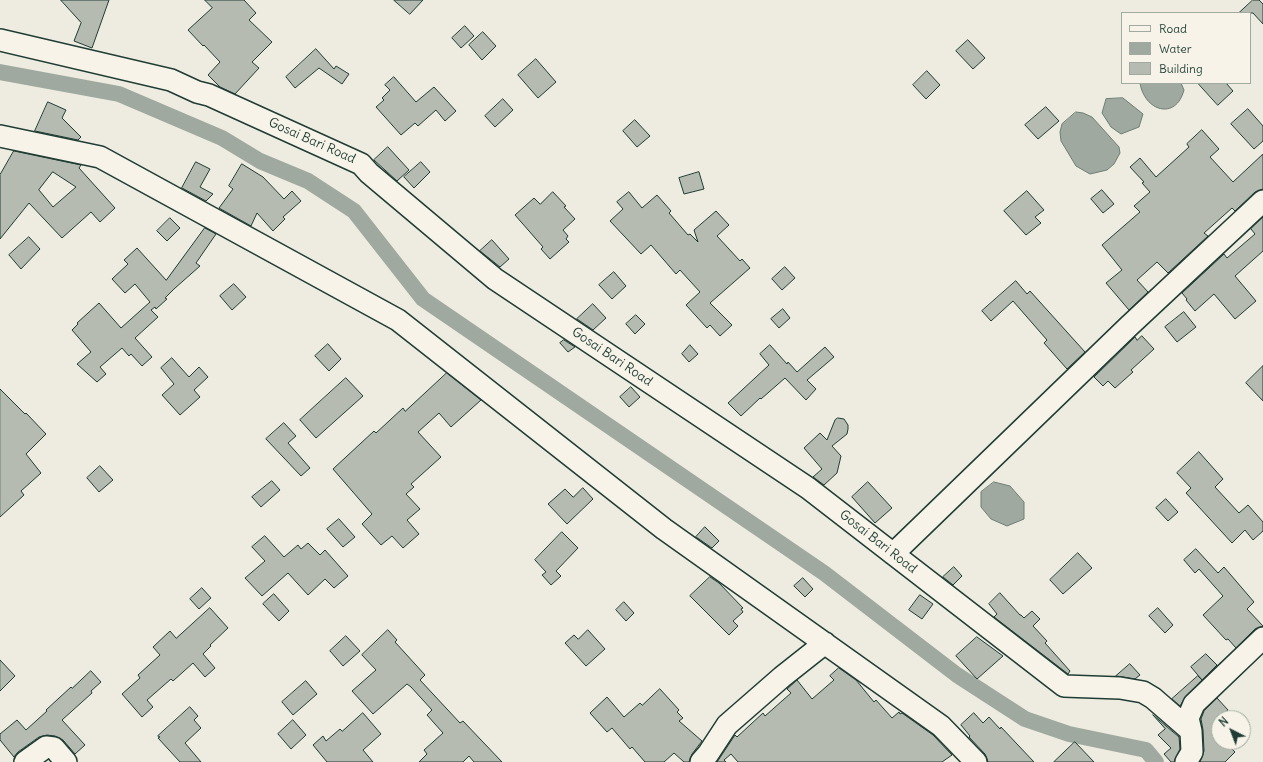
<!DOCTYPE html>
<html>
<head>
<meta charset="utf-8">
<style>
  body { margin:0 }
  #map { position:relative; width:1263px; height:762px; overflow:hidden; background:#eeece1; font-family:Delius,sans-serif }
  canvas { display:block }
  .legend { position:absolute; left:1121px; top:12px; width:130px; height:72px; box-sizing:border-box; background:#f7f3e8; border:1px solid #a1aaa0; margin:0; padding:5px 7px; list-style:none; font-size:12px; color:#1f3d34 }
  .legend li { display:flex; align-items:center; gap:8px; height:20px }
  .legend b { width:20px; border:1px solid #a1aaa0 }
  .north { position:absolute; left:1211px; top:710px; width:40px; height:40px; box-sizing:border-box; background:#f7f3e8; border:1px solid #a1aaa0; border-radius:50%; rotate:318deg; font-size:11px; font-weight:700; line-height:16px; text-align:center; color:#1f3d34 }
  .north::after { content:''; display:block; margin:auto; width:14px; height:18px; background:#1f3d34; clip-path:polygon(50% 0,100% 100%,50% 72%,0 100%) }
</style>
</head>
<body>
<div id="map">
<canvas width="1263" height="762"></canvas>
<ul class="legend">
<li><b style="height:5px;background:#f7f3e8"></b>Road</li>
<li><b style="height:11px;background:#9fa99f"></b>Water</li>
<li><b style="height:11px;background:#b5bbb0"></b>Building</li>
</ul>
<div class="north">N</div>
</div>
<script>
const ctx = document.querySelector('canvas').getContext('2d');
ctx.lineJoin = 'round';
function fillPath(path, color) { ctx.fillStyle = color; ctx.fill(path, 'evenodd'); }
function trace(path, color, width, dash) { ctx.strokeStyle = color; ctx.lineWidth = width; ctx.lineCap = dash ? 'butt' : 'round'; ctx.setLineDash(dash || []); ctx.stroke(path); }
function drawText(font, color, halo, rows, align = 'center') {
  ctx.font = font + ' Delius,sans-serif'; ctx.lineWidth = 3; ctx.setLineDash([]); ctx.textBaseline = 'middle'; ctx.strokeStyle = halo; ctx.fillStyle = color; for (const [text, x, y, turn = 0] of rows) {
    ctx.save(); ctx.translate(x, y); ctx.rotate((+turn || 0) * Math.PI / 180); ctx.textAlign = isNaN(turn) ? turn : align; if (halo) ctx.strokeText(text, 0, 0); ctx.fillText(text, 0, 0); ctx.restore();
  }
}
const water = new Path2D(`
  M1140 83H1181L1184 90C1176 121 1144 111 1140 83Z
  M1123 98 1143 114 1139 127 1121 134 1111 127 1102 113 1106 99Z
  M1076 112 1083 113 1092 117 1119 147 1120 153 1114 164 1107 170 1090 174 1076 166 1061 141 1060 132 1062 124Z
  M994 482 1010 486 1024 502V519L1007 526 991 519 981 507V492Z`);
const canal = new Path2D(`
  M0 72 119 94 222 138 260 161 308 181 354 211 423 299 824 573 957 675 1025 719 1069 734 1146 750 1156 762`);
const building = new Path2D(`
  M61 0H109L92 48 74 41 81 23Z
  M205 0H244L256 13 249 20 272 42 252 62 259 68 235 94 220 87 208 75 220 62 204 45 203 46 188 30 212 8Z
  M394 0H423L410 14Z
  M1253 0H1259L1263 4V24L1253 13H1239Z
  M465 26 474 36 461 48 452 38Z
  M483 32 496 46 482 60 469 45Z
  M968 40 985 58 973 69 956 51Z
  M316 49 334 69 336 66 349 74 342 84 319 68 295 88 286 77Z
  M536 59 556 82 538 98 518 75Z
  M927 71 940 85 926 99 913 85Z
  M394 77 416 102 434 87 456 111 445 121 436 110 418 126 415 123 401 135 376 107 384 100 382 98 390 90 385 85Z
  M1198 83H1226L1233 91 1218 105Z
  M503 99 513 110 495 127 485 116Z
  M48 102 66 110 62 118 81 137 78 140 35 131Z
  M1046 107 1059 121 1038 139 1025 125Z
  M1248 109 1263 126V141L1254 149 1231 124Z
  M635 120 650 136 637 147 623 131Z
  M1202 130 1219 149 1210 157 1233 182 1263 154V189L1255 192 1235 211 1232 208 1204 233 1208 236 1168 273 1157 262 1137 280 1148 292 1129 310 1106 283 1122 270 1102 245 1140 212 1134 206 1150 192 1142 183 1144 182 1130 167 1140 158 1156 177 1189 147 1187 144Z
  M388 147 409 170 397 181 374 160Z
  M14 151 81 165 79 168 115 208 100 222 91 212 62 238 29 203 0 239V175ZM53 172 76 187 53 207 39 190Z
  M196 162 210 169 200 187 213 194 206 201 182 188Z
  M421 162 430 172 414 188 404 177Z
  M242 164 263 177 284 199 292 191 301 201 283 217 285 219 273 231 257 213 251 226 219 208 233 189 229 186Z
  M699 172 704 189 684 194 679 178Z
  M1102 190 1114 204 1103 213 1091 199Z
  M1027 191 1044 210 1035 217 1041 223 1026 235 1004 211Z
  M553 192 566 206 564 207 575 219 563 230 568 236 566 239 569 242 550 259 541 249 543 247 515 215 534 198 540 204Z
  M629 192 642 208 657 195 671 211 669 213 688 235 690 234 698 242 694 230 716 211 729 225 717 236 740 261 742 259 750 268 710 303 732 325 720 336 710 325 707 328 686 305 700 292 680 270 676 274 651 245 641 254 610 221 623 209 617 202Z
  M1263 217V251L1235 276 1256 301 1235 319 1214 294 1195 311 1186 300 1187 299 1182 293 1224 254 1227 258 1255 234 1251 229Z
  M170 218 180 228 167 241 157 231Z
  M205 228 216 234 196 263 200 266 174 289 165 298 167 299 156 309 155 307 151 310 158 317 135 338 152 357 142 366 131 354 129 356 122 348 100 367 106 374 97 382 77 364 91 352 72 330 78 324 77 323 99 303 121 328 150 302 135 284 125 293 112 279 128 264 124 260 137 248 166 280Z
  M29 237 40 249 21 269 9 255Z
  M492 240 509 259 500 267 480 251Z
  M785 267 795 278 782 290 772 279Z
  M614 272 626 286 612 299 599 285Z
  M1016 281 1027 294 1030 291 1085 352 1067 369 1044 343 1047 340 1013 301 991 321 982 311Z
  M234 284 246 297 232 310 220 296Z
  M593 304 606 318 593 330 577 319Z
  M783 309 790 318 779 328 771 319Z
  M1184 312 1196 327 1177 342 1165 327Z
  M636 315 645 324 635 334 626 324Z
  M1142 336 1154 349 1131 370 1133 372 1115 388 1108 381 1103 386 1094 377 1135 337 1137 340Z
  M564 340 575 347 568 352 560 343Z
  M328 344 341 359 329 371 315 356Z
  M690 345 698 354 689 362 682 354Z
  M770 345 787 364 788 362 797 372 825 347 834 357 807 380 816 389 806 400 785 378 761 399 760 398 741 416 728 403 769 365 760 354Z
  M172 358 189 377 199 367 208 377 194 390 200 397 180 415 162 395 174 384 161 368Z
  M1263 366V401L1246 383Z
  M447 373 481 400 451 427 439 413 418 432 441 457 411 484 414 487 406 494 420 509 407 520 419 534 403 548 392 536 381 545 362 524 372 514 333 469 374 431 376 433 403 408 405 411Z
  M346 378 363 396 316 438 300 420Z
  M631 387 640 397 629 407 620 397Z
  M0 389 25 414 26 413 46 434 26 454 41 473 21 491 24 495 0 517Z
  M838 418 844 419 848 425V429L847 434 832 446 841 456 837 473 824 485 813 477 822 469 804 448 820 433 827 440 835 420Z
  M284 423 296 436 288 443 310 468 301 476 266 439Z
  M1199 452 1223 479 1215 487 1239 513 1248 505 1263 522V531L1253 540 1245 530 1232 543 1186 493 1191 488 1177 473Z
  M100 466 113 480 99 492 87 478Z
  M272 481 280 490 261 507 252 497Z
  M868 482 892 508 875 523 852 497Z
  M583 488 593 499 567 524 548 504 565 489 573 497Z
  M1166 499 1178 512 1168 521 1156 508Z
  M339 519 355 537 343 547 327 529Z
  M705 527 719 541 712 548 696 537Z
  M562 532 578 548 556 571 561 576 551 585 542 575 546 572 535 560Z
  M265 536 284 557 298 545 301 549 308 543 320 555 325 550 348 576 334 588 325 579 308 595 288 573 262 596 245 578 265 561 252 547Z
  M1196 549 1218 573 1224 567 1254 602 1247 609 1263 626 1255 629 1236 648 1228 639 1226 640 1203 615 1223 596 1199 569 1195 573 1184 560Z
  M1078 553 1092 568 1063 594 1050 580Z
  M954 567 962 576 953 585 943 577Z
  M710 577 719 583 743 608 741 609 743 612 733 621 738 626 729 635 690 596Z
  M803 578 813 589 805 597 794 586Z
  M202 588 211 598 199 609 190 599Z
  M1000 593 1020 615H1021L1024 618 1032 611 1040 619 1033 626 1047 641 1045 643 1070 671 1068 674 994 617 997 614 989 604Z
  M274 594 289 611 279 621 263 604Z
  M920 595 933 604 922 619 909 610Z
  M624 602 634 613 626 621 616 610Z
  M210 608 228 628 210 645 211 646 203 654 215 668 205 677 193 663 173 681 171 679 147 700 153 707 142 717 122 694 140 678 138 675 160 655 153 647 170 631 176 638Z
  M1158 608 1173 625 1165 633 1149 616Z
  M388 630 397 640 395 642 425 675 420 680 460 723 463 721 502 762H474L469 756 463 762H419L427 754 424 750 443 733 427 715 432 710 411 687 407 684 373 714 352 691 376 670 362 655Z
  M588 630 605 649 586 666 565 643 574 635 578 639Z
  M346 636 360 651 343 666 330 651Z
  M977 637 1003 656 977 679 956 656Z
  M1206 654 1217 665 1202 680 1191 667Z
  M0 660 15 676 0 691Z
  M1130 664 1140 675 1135 679 1116 676Z
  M839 668 856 680 874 702 876 700 892 718 899 712 900 714 902 713 933 735 952 755 942 762H738L731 754 724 760 726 762H717L735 735 737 737 763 713 765 716 791 693 787 689 797 680 812 699 834 680 830 676Z
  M91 671 101 682 91 691 92 693 62 720 85 745 75 754 63 740 55 736 47 735 39 737 18 752 14 757 0 740V734L17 720 26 730 47 711 46 710 71 687 72 688Z
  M1198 676 1202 680 1186 696 1180 706 1172 699Z
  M306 681 317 694 293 715 282 702Z
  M660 689 679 710 677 712 683 718 679 721 702 741 692 754 689 762H684L674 753 664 762H645L632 747 630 749 612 728 607 732 590 713 607 697 624 717 640 703 642 705Z
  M1217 698 1228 710 1219 718V742H1225L1235 752 1225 762H1200L1204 751 1203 730 1201 719 1204 711Z
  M190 707 198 716 194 720 201 728 185 743 201 762H180L158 738 160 737 158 736Z
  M363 713 381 734 363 750 373 762H327L313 745 323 736 326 741 340 729 342 731Z
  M974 713 983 723 989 717 1000 729 1001 727 1034 762H988L985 754 969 737 970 736 961 725Z
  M1153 715 1179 737 1180 749 1174 762H1171L1164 754 1171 748 1158 735 1165 729Z
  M293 720 306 735 291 749 278 734Z
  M1075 742 1094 762H1054Z`);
const minor = new Path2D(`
  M0 40 171 80 197 92 209 95 361 164 369 173 495 279 808 488 1064 686 1120 688 1143 692 1153 698 1191 731
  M0 136 100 157 398 320 664 529 941 726 976 762
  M893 554 1129 326 1263 201
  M25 762 46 747 54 748 66 762
  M701 762 708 754 727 725 782 677 825 643
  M1186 762 1192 752 1191 731 1188 718 1194 704 1263 638`);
const streetNames = [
  ["Gosai Bari Road",312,141,24],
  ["Gosai Bari Road",612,357,34],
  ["Gosai Bari Road",878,542,38]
];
fillPath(water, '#9fa99f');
trace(water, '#6c7e74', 1);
trace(canal, '#9fa99f', 16);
fillPath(building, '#b5bbb0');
trace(building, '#1f3d34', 1);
trace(minor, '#1f3d34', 24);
trace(minor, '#f7f3e8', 21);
drawText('13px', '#1f3d34', '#f7f3e8', streetNames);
</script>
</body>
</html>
